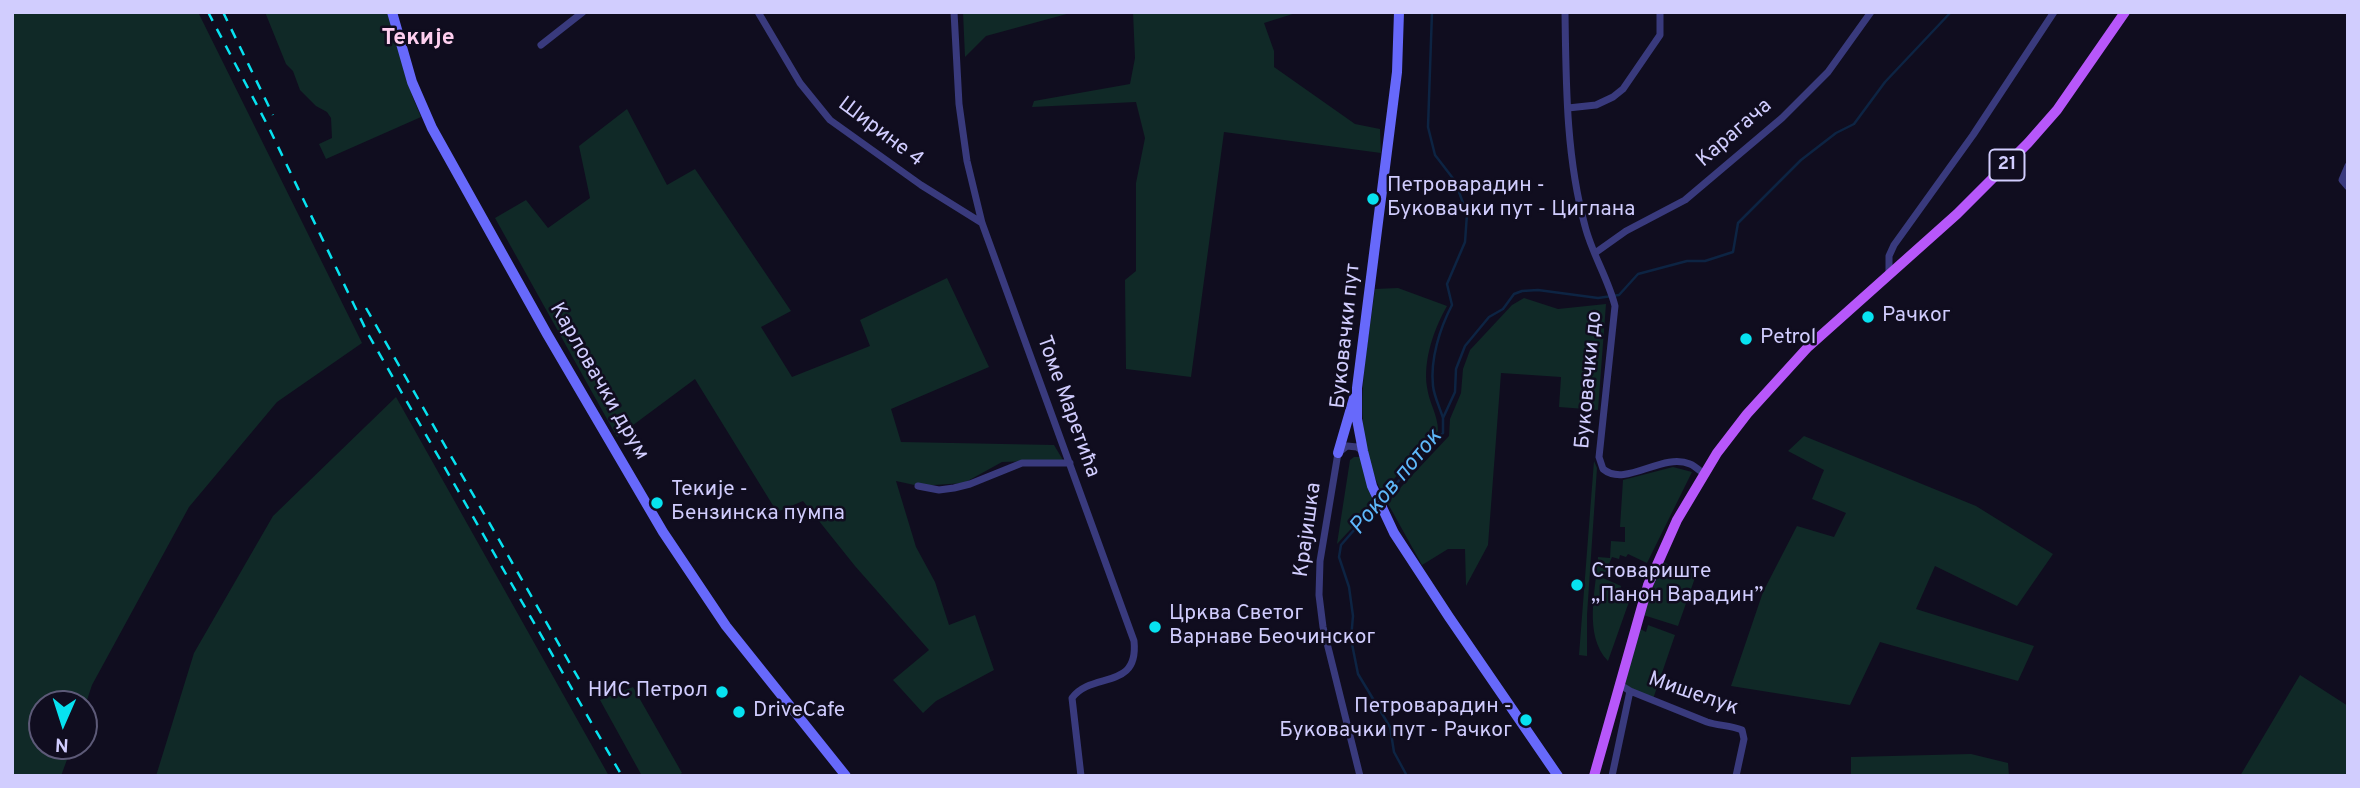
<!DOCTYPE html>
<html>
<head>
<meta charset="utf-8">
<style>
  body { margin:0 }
  #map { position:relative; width:2360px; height:788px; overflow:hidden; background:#100d1f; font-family:Overpass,sans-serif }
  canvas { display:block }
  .frame { position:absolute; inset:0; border:14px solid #d1cdfe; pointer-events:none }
  .north { position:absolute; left:28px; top:690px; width:70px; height:70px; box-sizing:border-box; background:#100d1f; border:2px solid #5d5a78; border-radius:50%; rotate:183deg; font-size:19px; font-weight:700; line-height:28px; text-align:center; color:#d1cdfe }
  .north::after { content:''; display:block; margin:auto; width:24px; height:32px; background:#07e2f0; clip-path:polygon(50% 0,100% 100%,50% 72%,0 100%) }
</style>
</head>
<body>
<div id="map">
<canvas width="2360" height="788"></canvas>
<div class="frame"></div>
<div class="north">N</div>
</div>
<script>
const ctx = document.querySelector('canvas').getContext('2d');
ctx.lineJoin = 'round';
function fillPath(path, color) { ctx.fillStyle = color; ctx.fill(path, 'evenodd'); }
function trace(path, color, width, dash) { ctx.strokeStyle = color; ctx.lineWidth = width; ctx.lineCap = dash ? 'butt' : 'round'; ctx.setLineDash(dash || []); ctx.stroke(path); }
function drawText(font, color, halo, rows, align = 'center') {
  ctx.font = font + ' Overpass,sans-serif'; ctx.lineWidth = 5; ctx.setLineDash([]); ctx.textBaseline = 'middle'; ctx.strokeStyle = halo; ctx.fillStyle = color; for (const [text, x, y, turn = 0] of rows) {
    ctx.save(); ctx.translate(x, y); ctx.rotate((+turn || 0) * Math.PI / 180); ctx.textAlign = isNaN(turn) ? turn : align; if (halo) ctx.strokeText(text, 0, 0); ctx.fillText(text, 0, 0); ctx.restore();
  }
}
const green = new Path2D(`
  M12 12H198L362 343 277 402 189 507 92 685 84 709V704H42V746H72L61 776H12Z
  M265 12H387L413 98 421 117 326 159 319 144 332 138 331 118 327 112 316 106 300 90 293 71 286 64Z
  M963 12H1074L986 36 965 57Z
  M1133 12H1299L1264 23 1274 51V67L1355 124 1380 129 1381 153 1224 132 1191 377 1126 369 1125 280 1136 271V183L1145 138 1136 102 1032 107 1034 101 1130 84 1135 58Z
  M627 109 667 185 695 169 791 311 761 327 792 377 870 346 860 320 947 278 989 367 891 409 901 442 1054 445 1063 460 1002 462 964 483 919 486 896 481 916 547 935 582 949 625 975 615 994 670 936 701 923 713 893 680 929 650 855 566 803 501 777 512 695 379 617 437 495 218 526 200 548 228 590 198 579 146Z
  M1398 288 1447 306C1434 329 1423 360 1427 387 1429 403 1438 415 1438 431L1382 492C1348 430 1367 355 1375 289Z
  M1524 298 1558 309 1606 304 1598 410 1559 407 1561 377 1501 373 1488 545 1466 586 1465 549H1448L1422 565 1387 502 1449 436 1450 419 1461 393 1463 369 1470 350 1512 305Z
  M396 397 609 776H156L194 653 273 516Z
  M1804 436 1976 506 2053 554 2017 606 1935 566 1916 609 2034 646 2018 681 1880 642 1850 705 1731 686 1763 592 1797 526 1834 537 1846 513 1812 499 1824 470 1788 451Z
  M1354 457H1360L1374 504 1337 544 1350 460Z
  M1594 461 1597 468 1587 615V656L1579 655Z
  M1673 467 1692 472 1647 563 1628 554 1626 557 1620 555 1619 559 1612 557 1603 578 1621 586 1620 591 1631 596 1608 661C1583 635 1596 590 1598 557L1610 558 1611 541 1625 542V527H1620L1623 480Z
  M1660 561 1696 575 1678 626 1640 614Z
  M1648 625 1675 635 1653 699 1629 687 1619 678 1638 628 1646 632Z
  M2300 675 2348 706V776H2240Z
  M633 687 682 773 677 776H642L600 700Z
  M1971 754 2008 763 2009 776H1851V757Z`);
const stream = new Path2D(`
  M1432 12 1428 127 1435 155 1455 181 1467 214 1465 242 1447 284 1452 305C1440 328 1430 359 1433 386 1434 396 1440 408 1443 418
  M1381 500 1443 433V418L1455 392 1456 369 1465 346 1489 317 1503 309 1514 294 1522 291 1538 290 1598 298 1619 295 1638 274 1687 261H1705L1733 252 1738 223 1801 160 1836 133 1854 124 1885 82 1951 12
  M1376 505 1341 545 1339 557 1349 587 1353 616 1351 639 1358 674 1390 727 1394 752 1407 776`);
const street = new Path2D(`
  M758 12 800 83 830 120 921 185 982 223
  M954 12 959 104 967 161 982 223 1134 641C1139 691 1092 671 1072 698L1081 776
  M1565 12C1566 83 1566 157 1585 226 1592 254 1608 278 1615 306L1599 457 1603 469C1626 488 1662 452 1690 464 1695 466 1700 471 1704 474
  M541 45 583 12
  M1568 108 1596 105 1613 97 1623 89 1660 35V12
  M2348 166 2342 180 2348 187
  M1595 253 1626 231 1685 200 1782 118 1828 72 1871 12
  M1889 274V256L1894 245 1973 135 2054 12
  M918 486 939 490 954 488 970 484 1022 463H1070
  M1619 684 1630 691 1707 722C1719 726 1730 725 1742 730L1744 739 1736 776
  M1360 776 1323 627 1319 595 1320 561 1338 453 1347 446 1357 447 1363 451
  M1612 776 1630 691`);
const secondary = new Path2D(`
  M392 12 412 82 432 128 547 334 663 532 726 626 846 776
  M1399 12 1397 72 1357 388V419L1363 451 1372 486 1394 533 1449 617 1558 776
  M1338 453 1354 398`);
const primary = new Path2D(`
  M1594 776 1648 585 1677 520 1717 453 1747 414 1808 347 1957 214 2028 143 2057 110 2125 12`);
const rail = new Path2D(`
  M208 12 270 130 368 334 622 776
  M223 12 273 115
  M366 308 580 681`);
const markers = [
  [1373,199,7,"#07e2f0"],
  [1868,317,7,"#07e2f0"],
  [1746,339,7,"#07e2f0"],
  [657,503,7,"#07e2f0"],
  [1577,585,7,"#07e2f0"],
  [1155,627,7,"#07e2f0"],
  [722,692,7,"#07e2f0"],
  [739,712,7,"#07e2f0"],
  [1526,720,7,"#07e2f0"]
];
const shields = [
  [2007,165,35]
];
const shieldNames = [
  ["21",2007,165]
];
const streetNames = [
  ["Ширине 4",880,133,37],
  ["Карагача",1735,134,-41],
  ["Буковачки пут",1347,336,-84],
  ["Буковачки до",1590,380,-85],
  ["Карловачки друм",598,382,60],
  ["Томе Маретића",1067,407,70],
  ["Крајишка",1309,530,-82],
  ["Мишелук",1693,695,19]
];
const poiNames = [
  ["Петроварадин -",1387,187],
  ["Буковачки пут - Циглана",1387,211],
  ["Рачког",1882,317],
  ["Petrol",1760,339],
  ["Текије -",671,491],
  ["Бензинска пумпа",671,515],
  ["Стовариште",1591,573],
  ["„Панон Варадин”",1591,597],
  ["Црква Светог",1169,615],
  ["Варнаве Беочинског",1169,639],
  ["НИС Петрол",708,692,"right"],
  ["Петроварадин -",1512,708,"right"],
  ["Буковачки пут - Рачког",1512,732,"right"],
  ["DriveCafe",753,712]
];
const neighbourhoodNames = [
  ["Текије",418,39]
];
const waterNames = [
  ["Роков поток",1397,483,-50]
];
fillPath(green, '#102927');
trace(stream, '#0d2443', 2.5);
trace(street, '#393a7d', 7);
trace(secondary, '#6769fb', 10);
trace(primary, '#b757fa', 10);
trace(rail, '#07e2f0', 2.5, [10, 9]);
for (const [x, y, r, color] of markers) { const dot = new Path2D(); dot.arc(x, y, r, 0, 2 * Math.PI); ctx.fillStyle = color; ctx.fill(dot); trace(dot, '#100d1f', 2.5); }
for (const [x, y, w] of shields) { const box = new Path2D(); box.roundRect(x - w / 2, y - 15.5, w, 31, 5); ctx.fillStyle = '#100d1f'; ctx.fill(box); trace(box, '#d1cdfe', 2); }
drawText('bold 19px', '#d1cdfe', null, shieldNames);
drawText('21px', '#d1cdfe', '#100d1f', streetNames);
drawText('21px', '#d1cdfe', '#100d1f', poiNames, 'left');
drawText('bold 23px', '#fecfef', '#100d1f', neighbourhoodNames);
drawText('italic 23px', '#5eb8fb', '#100d1f', waterNames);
</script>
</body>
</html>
